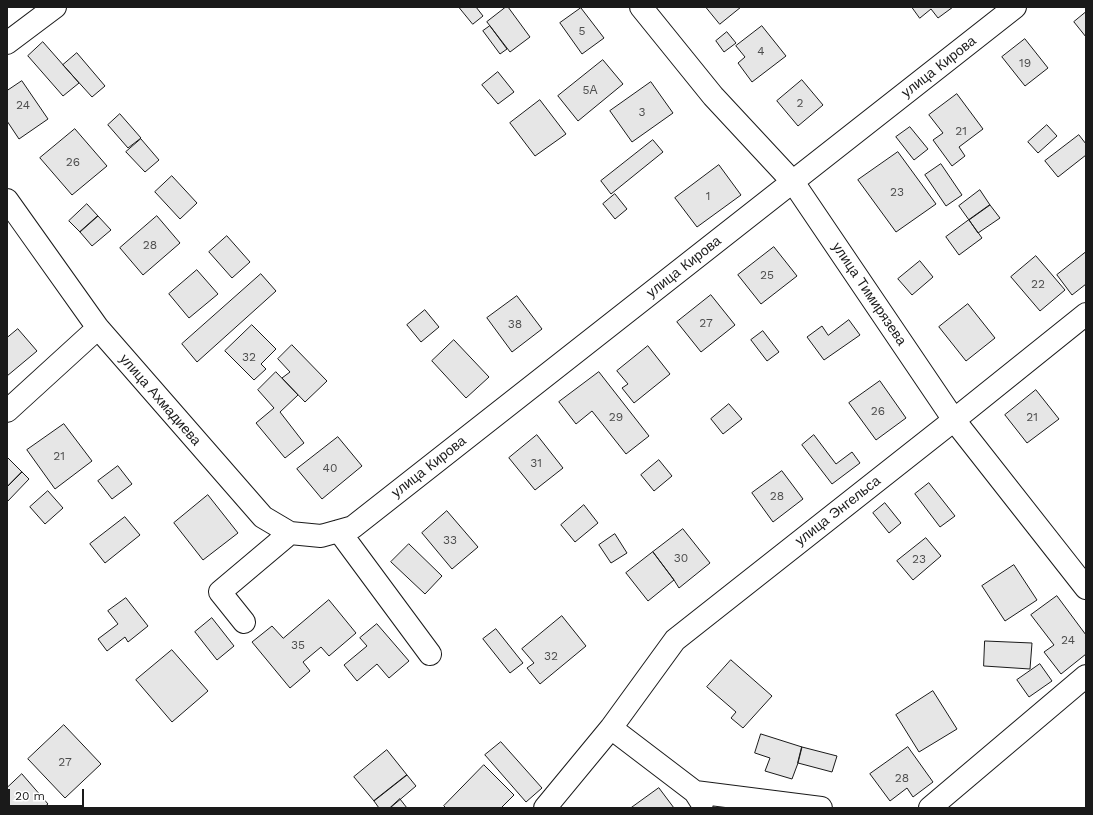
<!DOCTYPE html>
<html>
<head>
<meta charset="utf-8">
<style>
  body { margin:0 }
  #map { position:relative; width:1093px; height:815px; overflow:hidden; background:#fff; font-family:"Work Sans",sans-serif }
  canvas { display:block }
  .frame { position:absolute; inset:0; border:8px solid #1a1a1a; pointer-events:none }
  .scale { position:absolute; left:8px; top:789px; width:76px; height:18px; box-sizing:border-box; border:2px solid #1a1a1a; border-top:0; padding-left:5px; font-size:12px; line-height:14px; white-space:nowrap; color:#1a1a1a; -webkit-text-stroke:3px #fff; paint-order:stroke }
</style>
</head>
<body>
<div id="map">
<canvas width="1093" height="815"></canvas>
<div class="frame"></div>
<div class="scale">20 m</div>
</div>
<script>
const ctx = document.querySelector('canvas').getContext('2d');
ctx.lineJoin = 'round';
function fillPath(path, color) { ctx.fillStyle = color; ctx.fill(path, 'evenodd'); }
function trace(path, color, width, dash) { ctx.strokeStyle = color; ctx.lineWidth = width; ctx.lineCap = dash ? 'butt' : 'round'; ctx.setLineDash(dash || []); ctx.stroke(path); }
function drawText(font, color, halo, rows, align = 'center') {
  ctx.font = font + ' "Work Sans",sans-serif'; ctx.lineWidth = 3; ctx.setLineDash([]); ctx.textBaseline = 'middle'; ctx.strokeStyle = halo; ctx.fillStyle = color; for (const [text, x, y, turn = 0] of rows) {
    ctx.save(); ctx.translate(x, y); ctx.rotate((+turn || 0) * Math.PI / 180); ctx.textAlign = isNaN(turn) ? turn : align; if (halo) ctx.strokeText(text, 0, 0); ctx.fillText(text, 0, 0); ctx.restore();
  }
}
const building = new Path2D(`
  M459 7H476L483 16 473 24Z
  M506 7H508L530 37 510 52 487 22Z
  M706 7H741L720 24Z
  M912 7H953L938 18 931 9 920 18Z
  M581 8 604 38 582 54 560 23Z
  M1086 12V37L1074 22Z
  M490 26 507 49 500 54 483 31Z
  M762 26 786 56 752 82 738 63 745 57 736 46Z
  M727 32 736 43 724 52 716 41Z
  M1025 39 1048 68 1025 86 1002 57Z
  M43 42 79 83 63 96 28 56Z
  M77 53 105 86 92 97 63 65Z
  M603 60 623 84 578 121 558 96Z
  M498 72 514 92 498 104 482 85Z
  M802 80 823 105 798 126 777 101Z
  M22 81 48 119 19 139 7 121V91Z
  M651 82 673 113 632 142 610 111Z
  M957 94 983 129 959 147 965 156 952 166 933 140 943 133 929 115Z
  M540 100 566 134 535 156 510 123Z
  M120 114 141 138 128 148 108 125Z
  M1047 125 1057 136 1038 153 1028 142Z
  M910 127 928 149 914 160 896 137Z
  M75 129 107 166 72 195 40 158Z
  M1079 135 1086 144V155L1058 177 1045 161Z
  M141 139 159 160 145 172 126 152Z
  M653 140 663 152 611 194 601 181Z
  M898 152 936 204 896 232 858 180Z
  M941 164 962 195 946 206 925 175Z
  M719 165 741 195 697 227 675 198Z
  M172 176 197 203 180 219 155 192Z
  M980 190 990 205 969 220 959 206Z
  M615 194 627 209 615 219 603 204Z
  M87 204 98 216 80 232 69 221Z
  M990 205 1000 218 978 233 969 220Z
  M98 216 111 230 92 246 80 232Z
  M157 216 180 243 143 275 120 248Z
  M969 220 982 238 959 255 946 237Z
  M227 236 250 262 232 278 209 252Z
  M774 247 797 276 761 304 738 275Z
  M1086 252V284L1072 295 1057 275Z
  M1036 256 1065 290 1040 311 1011 277Z
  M920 261 933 277 912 295 898 279Z
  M197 270 218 294 189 318 169 294Z
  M261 274 276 291 197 362 182 344Z
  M711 295 735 325 701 352 677 322Z
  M517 296 542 329 512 352 487 318Z
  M968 304 995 338 966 361 939 327Z
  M425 310 439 327 421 342 407 325Z
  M849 320 860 335 824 360 807 337 822 326 828 335Z
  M252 325 276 349 261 364 266 369 254 380 225 351Z
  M18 329 37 351 7 376V338Z
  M763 331 779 352 767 361 751 340Z
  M454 340 489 377 466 398 432 361Z
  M292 345 327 381 305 402 282 378 290 372 278 359Z
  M648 346 670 374 634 403 622 388 628 384 617 371Z
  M276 372 298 395 280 412 304 443 285 458 256 423 274 408 258 390Z
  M599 372 649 436 626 454 592 411 576 424 559 402Z
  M880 381 906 418 876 440 849 403Z
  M1036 390 1059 419 1027 443 1005 415Z
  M729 404 742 419 723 434 711 419Z
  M64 424 92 461 55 489 27 450Z
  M537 435 563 468 535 490 509 458Z
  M814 435 836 464 852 452 860 463 832 484 802 445Z
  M338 437 362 466 322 499 297 469Z
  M7 457 22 472 7 487Z
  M659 460 672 476 654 491 641 475Z
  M118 466 132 484 112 499 98 481Z
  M782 471 803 499 773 522 752 493Z
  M22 472 29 479 7 502V487Z
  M929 483 955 516 940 527 915 494Z
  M48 491 63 508 45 524 30 507Z
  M208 495 238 533 203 560 174 523Z
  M885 503 901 523 889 533 873 513Z
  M584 505 598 523 575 542 561 525Z
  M447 511 478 547 452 569 422 533Z
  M125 517 140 535 105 563 90 544Z
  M683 529 710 563 679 588 674 580 653 552Z
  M615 534 627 553 611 563 599 545Z
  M926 538 941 556 913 580 897 561Z
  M409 544 442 576 425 594 391 562Z
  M653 552 674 580 648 601 626 573Z
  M1014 565 1037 600 1005 621 982 586Z
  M1057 596 1086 635V654L1061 674 1044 652 1054 645 1031 615Z
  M126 598 148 626 128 642 125 637 107 651 98 639 118 624 108 611Z
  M329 600 356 633 329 656 321 647 303 662 310 671 290 688 252 642 272 626 283 638Z
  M562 616 586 646 540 684 527 668 534 663 522 649Z
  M212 618 234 646 217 660 195 632Z
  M377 624 409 661 389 678 377 664 357 681 344 665 367 646 360 638Z
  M496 629 523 663 510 673 483 639Z
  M985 641 1032 643 1030 669 984 666Z
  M172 650 208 691 172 722 136 680Z
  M731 660 772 696 743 728 731 718 736 712 707 687Z
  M1040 664 1052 681 1029 697 1017 680Z
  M933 691 957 729 919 752 896 715Z
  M64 725 101 764 65 798 28 759Z
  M761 734 802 747 798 763 792 779 765 771 770 758 755 753Z
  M501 742 542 788 526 802 485 755Z
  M802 747 837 756 832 772 798 763Z
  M908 747 933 782 913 797 907 788 890 801 870 774Z
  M387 750 407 775 374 801 354 777Z
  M484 765 514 795 501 808H446L444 806Z
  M22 774 48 804 43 808H12L7 803V788Z
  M407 775 416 786 390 808H379L374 801Z
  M659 788 674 808H631Z
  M400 799 407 808H390Z`);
const minor = new Path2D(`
  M641 7 713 96 793 182 954 420 1086 588
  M7 43 55 7
  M7 200 98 328 263 517 290 533 321 536 353 527 1015 7
  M7 411 98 328
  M339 531 430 654
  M244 622 220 592 290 533
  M611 728 695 792 702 803
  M695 792 821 808
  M545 808 611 728 675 640 954 420 1086 314
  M930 808 1086 676`);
const numberNames = [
  ["5",582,31],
  ["4",761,51],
  ["19",1025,63],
  ["5А",590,90],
  ["2",800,103],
  ["24",23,105],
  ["3",642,112],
  ["21",961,131],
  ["26",73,162],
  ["23",897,192],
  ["1",708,196],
  ["28",150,245],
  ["25",767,275],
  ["22",1038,284],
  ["27",706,323],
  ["38",515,324],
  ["32",249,357],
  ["26",878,411],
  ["29",616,417],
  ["21",1032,417],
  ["21",59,456],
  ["31",536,463],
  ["40",330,468],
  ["28",777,496],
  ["33",450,540],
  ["30",681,558],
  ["23",919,559],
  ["24",1068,640],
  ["35",298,645],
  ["32",551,656],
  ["27",65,762],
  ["28",902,778]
];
const streetNames = [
  ["улица Кирова",939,67,-38],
  ["улица Кирова",684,267,-38],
  ["улица Тимирязева",869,294,56],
  ["улица Ахмадиева",160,400,49],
  ["улица Кирова",429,467,-38],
  ["улица Энгельса",838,511,-38]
];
fillPath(building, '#e6e6e6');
trace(building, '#1a1a1a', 1);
trace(minor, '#1a1a1a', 24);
trace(minor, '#fff', 22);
drawText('12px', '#4d4d4d', null, numberNames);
drawText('14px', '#1a1a1a', '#fff', streetNames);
</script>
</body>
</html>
